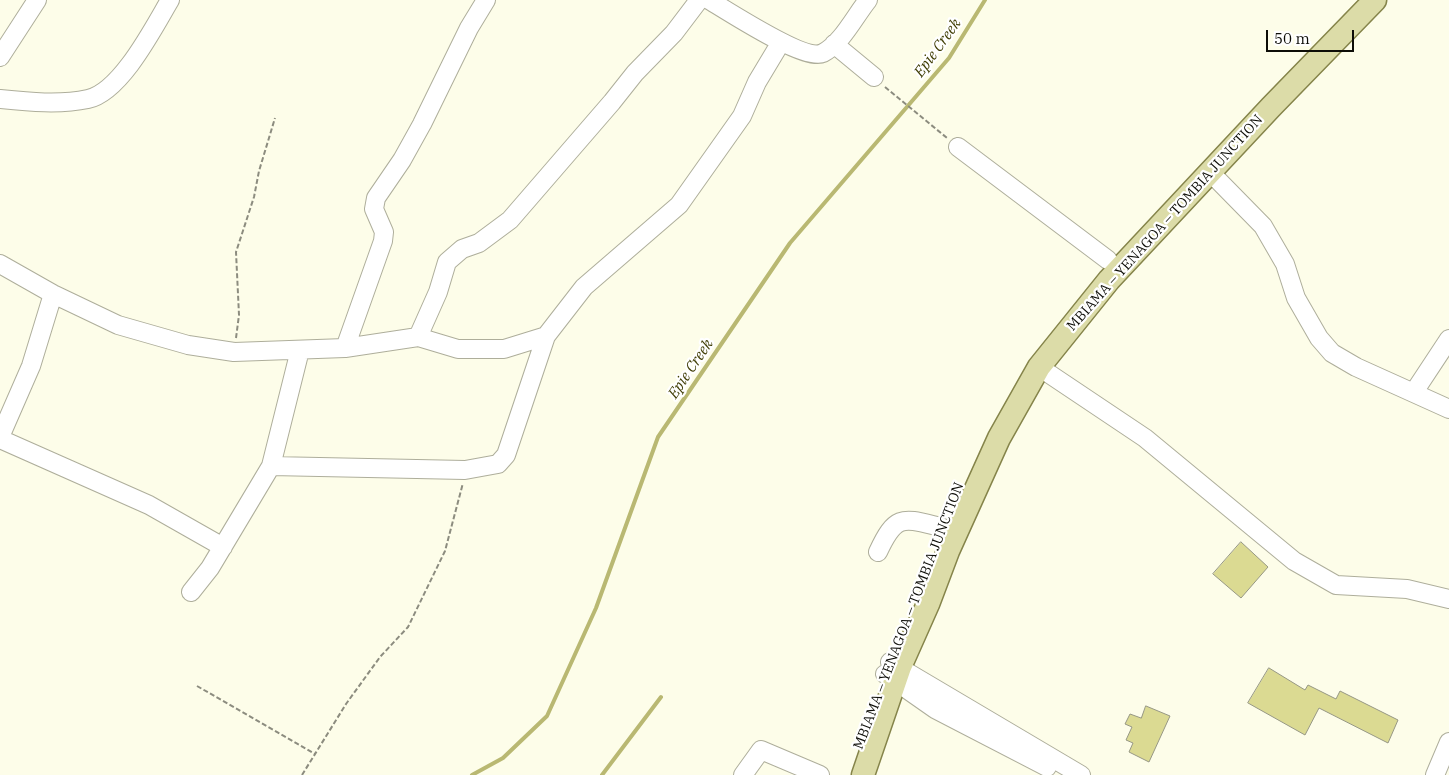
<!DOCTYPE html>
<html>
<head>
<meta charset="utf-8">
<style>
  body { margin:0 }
  #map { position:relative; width:1449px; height:775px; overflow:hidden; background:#fdfde9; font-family:"IBM Plex Serif",serif }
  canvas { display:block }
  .scale { position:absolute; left:1266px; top:30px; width:88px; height:22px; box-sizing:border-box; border:2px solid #0d0d07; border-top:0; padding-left:6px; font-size:15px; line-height:18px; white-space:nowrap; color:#0d0d07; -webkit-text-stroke:4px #fff; paint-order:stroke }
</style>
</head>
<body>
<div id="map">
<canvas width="1449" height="775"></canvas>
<div class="scale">50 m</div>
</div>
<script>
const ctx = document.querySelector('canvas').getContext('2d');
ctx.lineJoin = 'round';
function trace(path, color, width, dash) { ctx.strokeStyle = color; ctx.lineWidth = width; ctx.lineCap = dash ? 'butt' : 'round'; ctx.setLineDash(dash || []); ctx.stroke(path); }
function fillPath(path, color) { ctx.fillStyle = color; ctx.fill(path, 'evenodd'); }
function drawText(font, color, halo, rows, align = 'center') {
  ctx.font = font + ' "IBM Plex Serif",serif'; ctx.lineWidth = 4.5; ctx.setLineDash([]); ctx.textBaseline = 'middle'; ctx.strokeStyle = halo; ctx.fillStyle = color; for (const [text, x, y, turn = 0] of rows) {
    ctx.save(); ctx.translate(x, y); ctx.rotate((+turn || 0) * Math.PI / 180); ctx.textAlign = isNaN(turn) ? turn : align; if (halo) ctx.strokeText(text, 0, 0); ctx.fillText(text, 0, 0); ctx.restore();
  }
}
const stream = new Path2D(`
  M472 775 503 758 547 716 596 608 658 437 790 243 949 58 985 0
  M602 775 661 697`);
const building = new Path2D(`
  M1241 542 1268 567 1241 598 1213 574Z
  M1269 668 1305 690 1308 685 1336 699 1340 691 1398 720 1388 743 1319 708 1305 735 1248 703Z
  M1146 706 1170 716 1149 762 1129 752 1133 743 1126 740 1132 727 1125 724 1130 714 1141 718Z`);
const path = new Path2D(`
  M885 87 947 138
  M236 338 239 315 236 252 254 197 259 171 275 118
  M197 686 315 754
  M302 775 346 704 380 657 408 627 445 551 463 483`);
const minor = new Path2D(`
  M709 0C728 11 805 62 823 53 842 43 855 16 868 0
  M834 44 874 77
  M0 57 37 0
  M0 99C29 102 60 105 88 99 121 92 154 27 170 0
  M958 147 1108 260
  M1210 172 1263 226 1285 264 1296 298 1319 338 1332 353 1356 367 1449 409
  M0 264 53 294 118 325 188 345 234 352 345 348 418 337 458 349H504L546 336
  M418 337 438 292 447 262 462 249 479 243 510 220 612 102 635 73 674 33 699 0
  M345 348 383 241 384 232 374 209 376 198 402 160 422 124 469 28 486 0
  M1039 367 1145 438 1294 561 1336 585 1407 589 1449 599
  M1414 392 1449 339
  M0 437 31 366 53 294
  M0 439 149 505 223 547
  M271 466 465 470 498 464 506 455 546 336 584 287 679 205 742 116 757 82 781 42
  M878 552C896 513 903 518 941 527
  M191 592 210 568 271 466 300 350
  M890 662 1081 775
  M885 674 935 709 1047 767
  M743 775 761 750 820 775
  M1435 775 1449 742`);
const major = new Path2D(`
  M863 775 900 667 928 604 948 551 999 438 1039 367 1109 280 1271 107 1375 0`);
const streetNames = [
  ["MBIAMA – YENAGOA – TOMBIA JUNCTION",1165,223,-48],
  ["MBIAMA – YENAGOA – TOMBIA JUNCTION",909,616,-69]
];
const waterNames = [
  ["Epie Creek",938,48,-54],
  ["Epie Creek",691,369,-56]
];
trace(stream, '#b9b872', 4);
fillPath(building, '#dbda92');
trace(building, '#969784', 1);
trace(minor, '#aeae9b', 20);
trace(major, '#85844a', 25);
trace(path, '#8c8c7f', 2, [5, 2.5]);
trace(minor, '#fff', 18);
trace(major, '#dcdca8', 22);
drawText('14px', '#0d0d07', '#fff', streetNames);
drawText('italic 15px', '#403e05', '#fff', waterNames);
</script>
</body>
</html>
